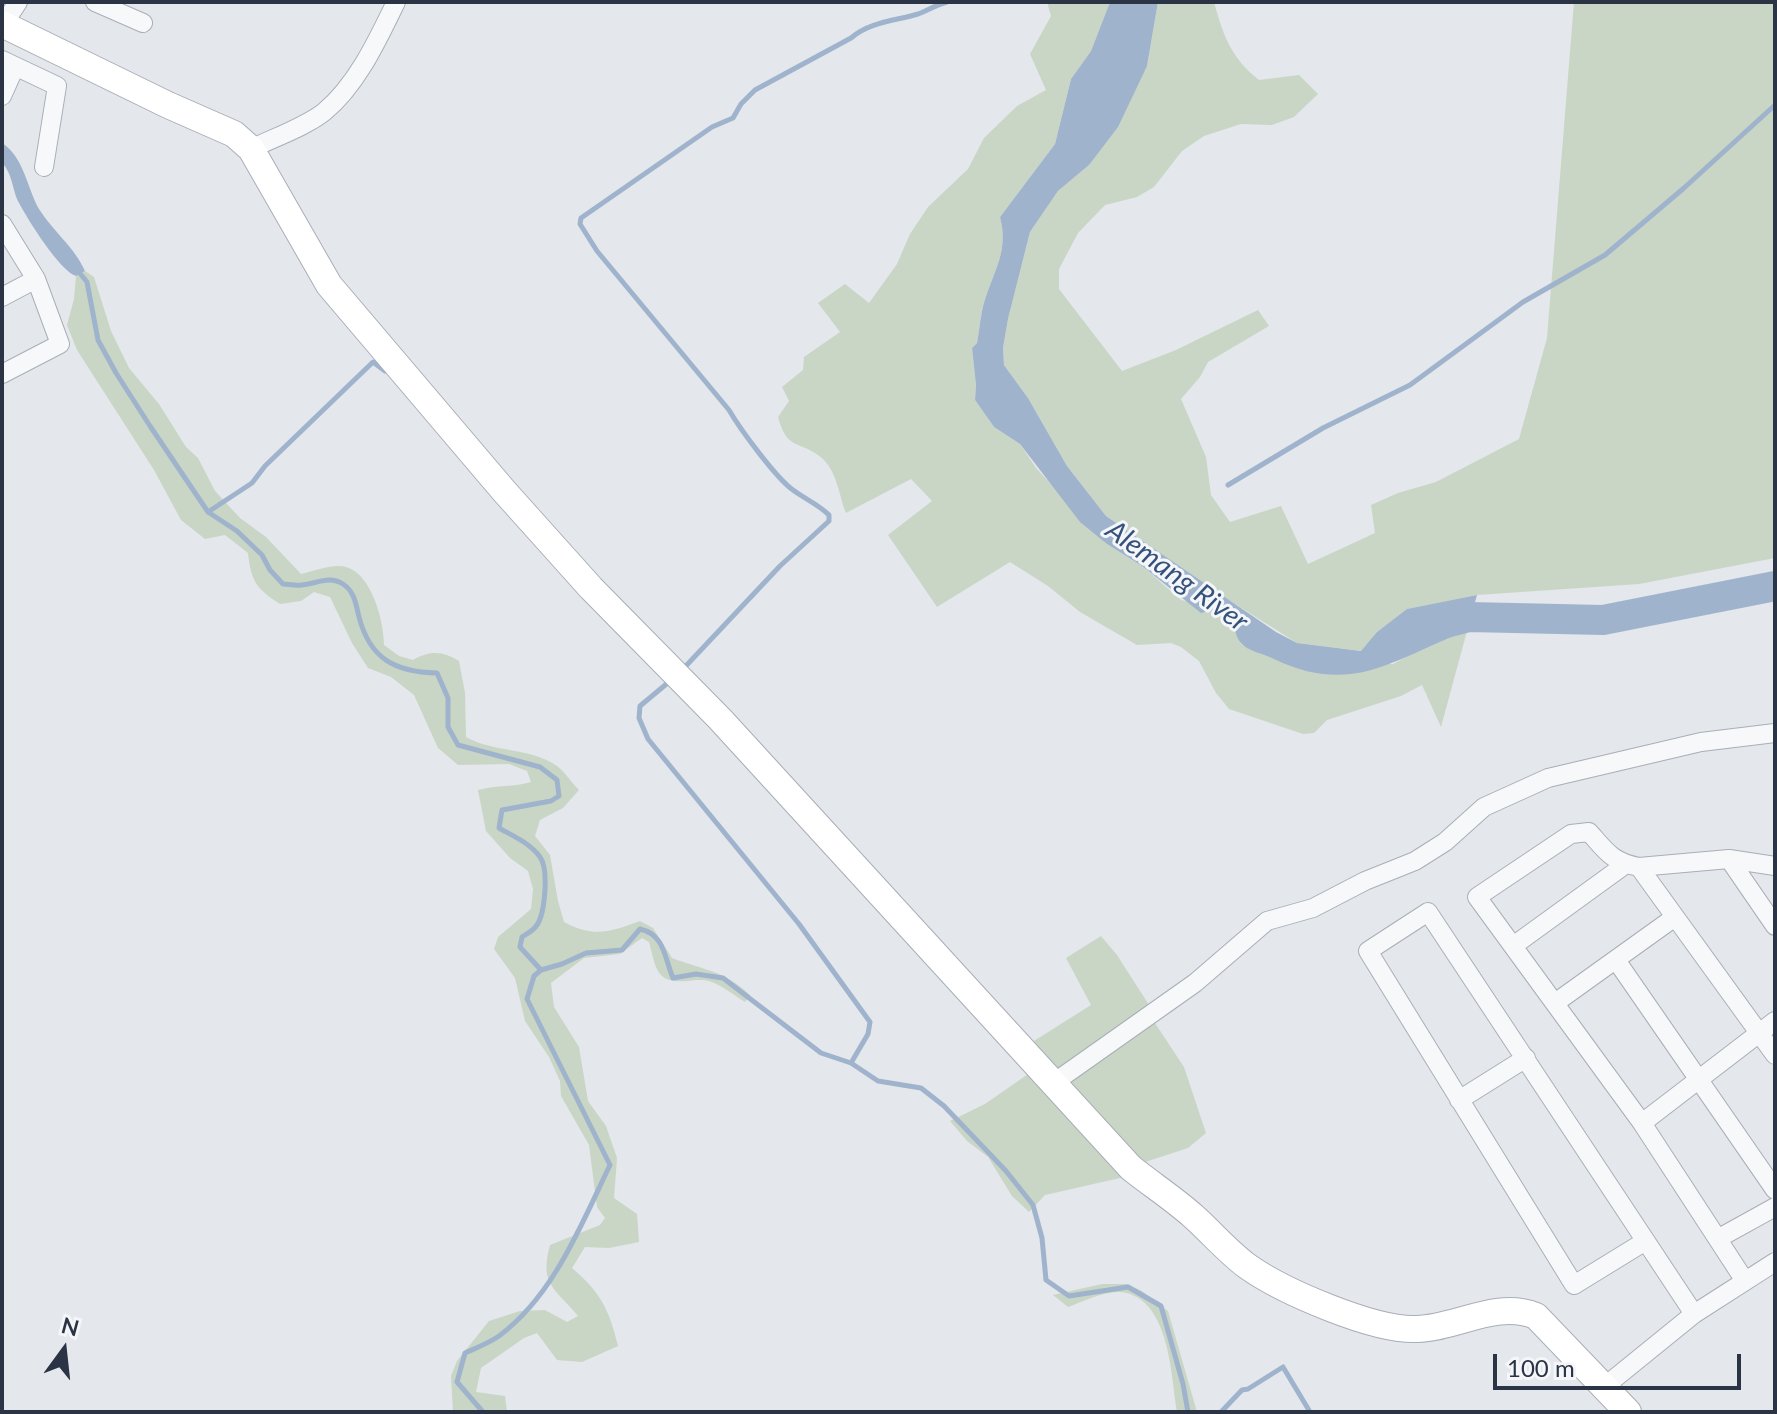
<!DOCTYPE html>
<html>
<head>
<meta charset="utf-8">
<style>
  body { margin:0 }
  #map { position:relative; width:1777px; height:1414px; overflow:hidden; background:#e4e7ec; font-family:Lato,sans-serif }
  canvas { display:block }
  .frame { position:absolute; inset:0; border:4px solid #2b3445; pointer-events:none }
  .north { position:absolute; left:24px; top:1310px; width:80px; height:80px; -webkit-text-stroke:6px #f4f6f9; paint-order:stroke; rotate:15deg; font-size:22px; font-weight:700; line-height:32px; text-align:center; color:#2b3445 }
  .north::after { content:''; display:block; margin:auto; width:28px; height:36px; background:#2b3445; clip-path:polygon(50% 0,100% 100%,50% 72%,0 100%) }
  .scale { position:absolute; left:1493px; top:1354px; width:248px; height:36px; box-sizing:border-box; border:4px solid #2b3445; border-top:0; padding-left:10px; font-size:24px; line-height:28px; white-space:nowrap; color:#2b3445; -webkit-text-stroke:6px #f4f6f9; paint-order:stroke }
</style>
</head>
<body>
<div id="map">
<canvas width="1777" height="1414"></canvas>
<div class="frame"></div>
<div class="north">N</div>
<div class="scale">100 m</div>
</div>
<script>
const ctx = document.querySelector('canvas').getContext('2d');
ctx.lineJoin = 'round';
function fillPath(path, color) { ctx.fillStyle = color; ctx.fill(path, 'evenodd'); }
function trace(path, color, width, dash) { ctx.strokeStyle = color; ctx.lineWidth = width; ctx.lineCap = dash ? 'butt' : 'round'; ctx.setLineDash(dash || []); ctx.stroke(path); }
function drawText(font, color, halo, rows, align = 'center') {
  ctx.font = font + ' Lato,sans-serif'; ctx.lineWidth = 6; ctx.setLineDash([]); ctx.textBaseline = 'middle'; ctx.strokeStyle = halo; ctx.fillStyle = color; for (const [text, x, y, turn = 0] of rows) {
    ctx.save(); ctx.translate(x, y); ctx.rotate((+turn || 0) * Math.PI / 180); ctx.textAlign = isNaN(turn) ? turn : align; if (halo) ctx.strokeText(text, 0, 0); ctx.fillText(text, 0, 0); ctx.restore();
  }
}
const green = new Path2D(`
  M1047 2H1110L1091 51 1071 79 1055 144 1000 217C1010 256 990 275 982 311 980 321 979 332 977 343L972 348 976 385 975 400 994 427 1020 444 1036 468 1107 544 1142 566 1181 600 1216 609 1231 624 1242 645 1264 654 1393 664 1427 646 1467 631 1441 727 1422 685 1401 696 1327 720 1314 733 1303 734 1229 709 1216 693 1199 661 1181 647 1171 643 1137 645 1080 612 1048 586 1010 562 937 607 888 535 932 501 911 479 846 513C838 493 837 468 818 455 797 440 787 450 778 417L789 401 782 387 803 370 804 357 840 332 818 303 845 284 869 303 897 264 910 234 928 207 968 169 984 138 1017 106 1046 90 1030 54 1051 16Z
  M1158 2H1214C1223 35 1231 58 1259 80L1299 75 1318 94 1294 117 1272 125 1241 124 1204 136 1182 151 1154 187 1137 197 1105 205 1078 233 1059 269V289L1122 371 1176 350 1258 310 1269 326 1208 362 1200 377 1181 399 1206 457 1211 495 1230 522 1281 506 1308 564 1375 533 1371 505 1398 493 1436 482 1519 439 1547 338 1574 2H1775V558L1639 584 1477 595 1408 609 1377 632 1362 651 1297 643 1221 595 1106 516 1067 466 1028 398 1004 365 1003 348 1008 319 1030 232 1058 191 1089 165 1147 66Z
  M85 271 94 277 111 331 129 368 159 404 186 447 198 458 215 491 240 518 266 537 301 574C314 571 333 563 346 567 372 574 384 622 384 645L399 656 413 660C430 650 443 651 459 661L465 693 466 737C494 753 530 747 557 766 565 772 572 783 579 790L563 808 540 820 535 836 550 855 558 901 564 922C594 938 610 932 640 921L653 928 672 958C704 970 725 971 750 995L745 1002C735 996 723 986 712 982 705 979 695 980 687 981 655 984 656 967 649 942L642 938 620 954 584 958 551 983 554 1007 579 1047 588 1101 606 1126 617 1158 614 1198 637 1214 639 1242 609 1248 585 1247 572 1268C601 1293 609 1309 618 1346L582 1362 557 1360 537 1333 524 1338 481 1368 476 1392 505 1396 507 1412H453L451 1376 457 1361 489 1321 520 1311 545 1310 567 1322 578 1316C555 1288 539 1285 550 1245L600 1225 605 1218 597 1207 589 1145 561 1096 560 1081 549 1057 525 1021 515 978 494 949 498 937 531 909 533 889 528 871 510 858 486 831 478 790C496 785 515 787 531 782L527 771 509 764 458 765 438 748 414 695 391 677 368 668 352 643 330 597 314 592 301 601 280 604C257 589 251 582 248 553L225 535 205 539 181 520 154 470 77 350 67 325 74 299 76 276Z
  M1101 936 1117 955 1151 1008 1147 1011 1184 1067 1206 1133 1188 1148 1136 1165 1026 1046 1091 1005 1066 958Z
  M1031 1072 1129 1176 1045 1195 1029 1212 1012 1196 988 1157 967 1141 950 1121 985 1104Z
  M1102 1284H1127L1142 1291 1168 1311 1197 1412H1177C1171 1376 1170 1305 1127 1293 1108 1288 1085 1301 1068 1307L1053 1295Z`);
const water = new Path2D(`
  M1110 2H1158L1147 66 1118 127 1089 165 1058 191 1030 232 1008 319 1003 348 1004 365 1028 398 1067 466 1106 516 1276 632 1297 643 1361 651 1377 632 1407 609 1477 595 1467 631C1394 658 1354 697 1274 659 1265 654 1247 651 1241 643 1237 639 1236 632 1233 627 1229 620 1222 614 1216 609L1201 613 1142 566 1107 544 1080 522 1020 444 994 427 975 400 976 385 972 348 977 343C979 332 980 321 982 311 990 275 1010 255 1000 217L1055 144 1071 79 1091 51Z
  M2 143C24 157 27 188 39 209 53 231 75 248 85 271L76 276C60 271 28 220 19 203 12 190 13 174 2 163Z`);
const stream = new Path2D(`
  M78 271 87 282 98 340 116 373 150 426 208 512 237 531 262 555 270 570 283 584C288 584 295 586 301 585 316 584 329 575 343 584 355 592 356 605 359 617 370 659 395 672 437 673L448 698V727L458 745 540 767 557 780 559 796 551 801 502 810 499 828C513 836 530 843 540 857 549 869 545 913 537 925 533 931 528 933 522 937L520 947 541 970 534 976 527 999 610 1165C581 1225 554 1295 499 1336 489 1343 476 1348 465 1353L457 1382 483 1412
  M1228 485 1323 428 1410 385 1523 302 1605 255 1684 188 1775 105
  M208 512 252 483 265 466 373 362 385 371
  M683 669 780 566 829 521V515C818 504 805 499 793 490 776 478 740 429 729 410L597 251 580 224 581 218 712 127 733 118 741 104 755 90 851 38C870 22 894 21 918 14 928 10 936 5 947 2
  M670 681 640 706 639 718 648 739 799 924 870 1022 868 1034 851 1063 878 1081 921 1088 944 1106 1006 1171 1033 1205 1042 1238 1046 1280 1069 1296 1128 1287 1161 1306 1183 1384 1188 1412
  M541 970 562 964 586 953 622 950 640 929C665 935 664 957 673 978L696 974 723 978 821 1053 851 1063
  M1221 1412 1242 1390 1248 1389 1283 1367 1310 1412`);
const river = new Path2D(`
  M1434 626 1469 617 1603 620 1775 586`);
const street = new Path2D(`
  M95 2 143 23
  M3 25 18 2
  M2 60 57 86 44 167
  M2 96 15 67
  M251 149C273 138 305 127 324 112 357 85 378 39 396 2
  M2 224 36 279 2 297
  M2 374 60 344 36 279
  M1729 859 1775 866
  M1639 867 1775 1055
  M1513 946 1626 864
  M1616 960 1775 1190
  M1555 1003 1675 917
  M1052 1084 1195 983 1267 921 1313 908 1365 881 1415 861 1445 842 1484 807 1548 778 1701 742 1775 733
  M1459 1100 1526 1058
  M1642 1123 1775 1021
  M1719 1238 1775 1207
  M1644 1242 1574 1285 1368 951 1428 912 1694 1314
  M1745 1281 1642 1123 1477 897 1571 834 1589 832C1606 851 1612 862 1639 867L1729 859 1775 926
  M1604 1387 1694 1314 1775 1262`);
const secondary = new Path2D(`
  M2 24 168 105 234 134 251 149 329 285 504 491 591 588 720 719 1131 1168C1151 1184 1174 1199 1193 1216 1211 1232 1228 1252 1247 1266 1282 1291 1374 1331 1417 1329 1457 1328 1496 1300 1536 1316L1628 1412`);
const waterNames = [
  ["Alemang River",1177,576,36]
];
fillPath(green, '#c9d6c5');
fillPath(water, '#9fb4cc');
trace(stream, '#9fb4cc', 5);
trace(river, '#9fb4cc', 30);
trace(street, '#a9aeb7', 20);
trace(secondary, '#a9aeb7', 28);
trace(street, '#f7f8fa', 18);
trace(secondary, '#fff', 26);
drawText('italic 28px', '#34527a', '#f4f6f9', waterNames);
</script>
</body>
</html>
